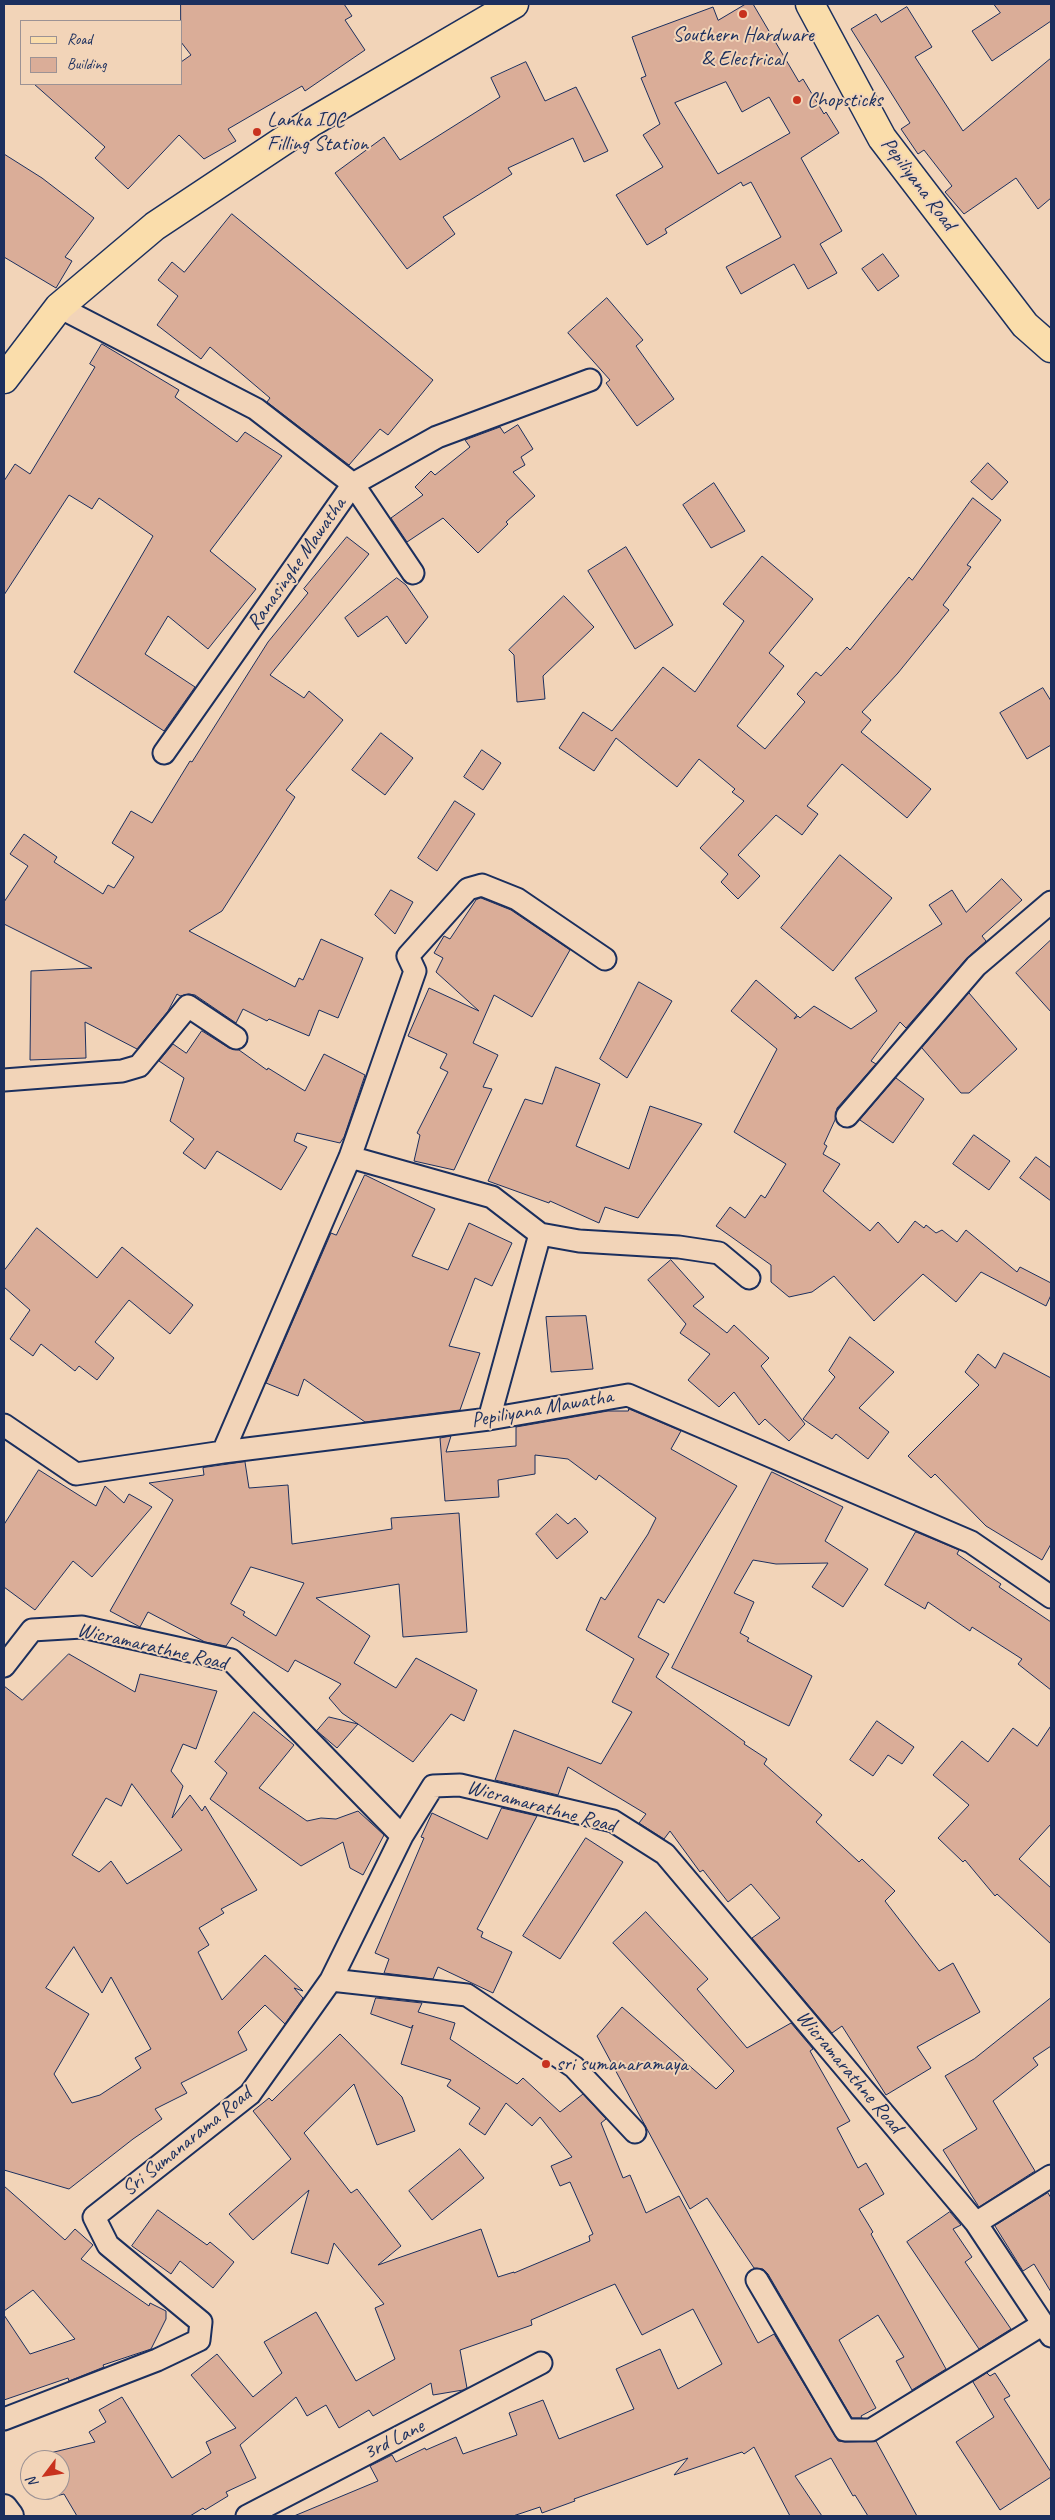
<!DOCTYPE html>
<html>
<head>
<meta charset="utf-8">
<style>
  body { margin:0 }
  #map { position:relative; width:1055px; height:2520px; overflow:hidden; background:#f2d4b8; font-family:Caveat,sans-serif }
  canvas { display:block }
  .frame { position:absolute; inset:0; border:5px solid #1b2f5e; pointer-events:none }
  .legend { position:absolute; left:20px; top:20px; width:162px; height:65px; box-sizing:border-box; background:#f2d4b8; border:1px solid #9c9294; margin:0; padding:6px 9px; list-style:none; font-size:15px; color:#1b2f5e }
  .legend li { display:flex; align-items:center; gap:10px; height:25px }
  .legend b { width:25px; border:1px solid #9c9294 }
  .north { position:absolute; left:20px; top:2450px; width:50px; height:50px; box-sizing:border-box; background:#f2d4b8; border:1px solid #9c9294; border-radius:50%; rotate:239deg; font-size:14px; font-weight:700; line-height:20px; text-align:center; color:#1b2f5e }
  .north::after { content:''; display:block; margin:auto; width:18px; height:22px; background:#c8321e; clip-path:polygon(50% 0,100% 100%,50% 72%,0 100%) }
</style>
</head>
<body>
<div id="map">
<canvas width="1055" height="2520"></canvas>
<div class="frame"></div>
<ul class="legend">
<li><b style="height:6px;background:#faddab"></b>Road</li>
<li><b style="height:14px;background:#daad98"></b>Building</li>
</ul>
<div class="north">N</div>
</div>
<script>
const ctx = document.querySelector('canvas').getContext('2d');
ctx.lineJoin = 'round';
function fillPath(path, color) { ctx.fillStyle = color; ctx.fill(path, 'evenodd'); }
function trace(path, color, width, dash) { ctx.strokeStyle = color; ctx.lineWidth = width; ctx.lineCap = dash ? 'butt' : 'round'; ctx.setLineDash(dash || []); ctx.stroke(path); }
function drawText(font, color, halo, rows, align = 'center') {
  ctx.font = font + ' Caveat,sans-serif'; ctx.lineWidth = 4; ctx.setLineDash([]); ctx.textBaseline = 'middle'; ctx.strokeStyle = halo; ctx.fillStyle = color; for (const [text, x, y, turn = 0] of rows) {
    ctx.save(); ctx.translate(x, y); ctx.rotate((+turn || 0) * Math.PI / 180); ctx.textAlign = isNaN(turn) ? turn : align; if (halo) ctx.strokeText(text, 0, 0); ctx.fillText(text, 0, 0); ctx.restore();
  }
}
const building = new Path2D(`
  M181 4H344L352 16 345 20 365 50 305 91 302 86 228 129 236 141 204 159 179 135 128 189 95 158 105 147 34 84H181V62L191 55 181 42Z
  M746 4H753L799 82 803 79 824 114 826 112 839 133 801 158 842 231 820 244 837 273 808 289 794 264 741 294 726 267 781 237 751 182 743 186 741 182 665 229 667 233 647 245 616 195 663 167 643 135 660 124 641 78 646 76 632 37 713 7 718 20ZM726 82 742 112 769 97 790 133 718 174 675 103Z
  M994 4H1051V21L992 61 972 31 1000 13Z
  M907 7 932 47 915 57 963 131 1051 58V198L1038 209 1016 178 964 214 945 192 952 186 924 150 918 154 901 129 910 123 851 29 876 14 881 22Z
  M526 62 545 101 576 87 608 151 584 162 573 138 508 168 512 174 443 217 455 234 407 269 335 173 384 137 400 160 500 97 491 78Z
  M4 154 42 178 94 218 65 257 72 261 56 288 4 257Z
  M232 214 433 380 388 435 380 429 349 465 267 402 270 398 210 347 201 359 157 325 178 296 158 280 172 262 184 272Z
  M883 254 899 276 878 291 862 269Z
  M607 298 643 340 636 346 674 399 637 426 606 383 610 380 568 333Z
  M102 344 179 390 175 397 237 442 245 432 282 456 210 551 256 589 208 649 168 616 145 654 195 687 164 731 74 672 153 536 99 498 92 509 69 495 4 595V481L15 464 30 474 95 367 90 364Z
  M518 425 533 449 521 457 525 465 513 472 535 496 506 522 508 524 478 553 443 518 407 542 391 518 423 495 415 487 431 471 435 475 470 447 465 440 500 427 504 433Z
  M988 463 1008 482 992 500 971 482Z
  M714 483 745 531 711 548 683 505Z
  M973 498 1001 520 967 565 971 567 943 605 949 610 898 673 862 712 871 720 861 732 931 789 907 818 842 764 807 806 818 814 802 835 776 815 738 855 760 876 738 899 721 882 728 874 700 848 744 801 732 792 735 789 699 759 677 787 616 738 594 771 559 748 583 712 612 731 663 667 695 692 744 621 723 604 762 556 813 599 769 653 784 666 737 726 765 749 805 702 797 694 816 672 821 676 847 647 850 650 909 577 912 580Z
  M347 537 369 554 270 675 304 698 309 691 343 720 286 790 295 797 222 911 189 931 295 987 299 978 303 980 321 939 363 958 338 1018 319 1010 309 1036 269 1019 267 1021 243 1009 236 1023 195 995 189 994 180 996 177 994 168 1011 137 1049 85 1022 86 1058 30 1060 31 971 92 968 4 924V902L28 866 10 854 24 834 57 857 54 862 103 894 108 885 114 888 134 857 112 843 131 811 152 823 190 761 192 762 268 642 308 593 304 589Z
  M626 547 673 625 635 649 588 571Z
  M397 578 406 585 428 617 406 644 387 616 358 637 345 618Z
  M564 596 594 627 543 676 545 699 517 702 514 655 509 650Z
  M1043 688 1051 701V745L1027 759 1000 713Z
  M381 733 413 758 385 795 352 770Z
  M482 750 501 763 483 790 464 777Z
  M455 801 475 814 437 871 418 858Z
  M840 855 892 898 833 971 781 928Z
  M1002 879 1022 900 982 936 986 941 967 958 906 1028 900 1022 871 1061 876 1064 837 1108 835 1120 824 1144 827 1146 823 1154 840 1164 823 1191 870 1231 878 1222 898 1243 915 1221 924 1228 926 1225 936 1233 942 1230 957 1242 966 1230 1017 1272 1020 1267 1051 1283V1295L1046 1306 981 1272 956 1302 923 1274 874 1321 834 1276 812 1292 789 1297 771 1282V1265L716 1226 730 1207 745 1218 761 1195 765 1198 786 1164 734 1132 777 1049 731 1011 756 980 797 1015 794 1019 798 1016 800 1018 814 1006 851 1029 877 1011 855 978 942 924 929 905 952 890 966 912Z
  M391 890 413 902 395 934 375 915Z
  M481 898 511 910 570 950 532 1017 494 995 473 1043 498 1055 483 1087 492 1089 454 1170 414 1161 420 1135 417 1133 448 1072 440 1068 447 1054 408 1036 429 988 479 1011 436 972 443 958 434 953 444 936 450 939 476 900Z
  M1051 940V1012L1016 973Z
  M639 982 672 1001 627 1078 600 1059Z
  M969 993 1017 1049 969 1093H961L922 1048Z
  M202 1031 229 1048 239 1050 267 1070 268 1068 305 1091 324 1054 365 1075 344 1137 340 1143 297 1133 294 1141 307 1147 281 1190 217 1151 205 1169 183 1153 194 1139 170 1121 184 1078 159 1061 173 1044 186 1053Z
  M556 1067 600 1084 576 1146 629 1169 650 1106 702 1124 638 1218 605 1207 599 1223 550 1201 549 1203 488 1181 525 1099 542 1104Z
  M896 1078 924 1099 893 1143 860 1120Z
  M974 1135 1010 1161 989 1190 953 1164Z
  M1036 1157 1051 1168V1201L1020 1178Z
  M365 1175 435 1209 412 1256 448 1270 469 1223 512 1243 492 1286 475 1278 449 1346 480 1353 460 1410 365 1422 304 1379 298 1396 266 1383 331 1233 336 1235Z
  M37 1228 97 1278 122 1247 193 1305 170 1334 129 1300 95 1342 114 1358 97 1380 79 1366 75 1371 41 1344 33 1356 10 1339 30 1310 4 1287V1271Z
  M671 1260 704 1297 693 1306 727 1333 734 1325 769 1358 761 1366 805 1424 789 1441 765 1419 759 1425 734 1392 719 1407 688 1380 710 1354 680 1333 686 1324 648 1280Z
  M586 1316 593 1369 551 1372 546 1317Z
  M850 1337 894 1372 859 1408 889 1432 868 1459 836 1434 832 1439 803 1419 835 1377 829 1371Z
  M1004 1353 1051 1378V1544L1042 1560 986 1526 935 1474 931 1478 908 1456 979 1385 965 1372 978 1354 995 1368Z
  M629 1409 681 1431 671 1449 737 1486 664 1603 658 1599 638 1637 669 1654 656 1677 745 1742 744 1744 767 1759 764 1764 822 1815 816 1822 859 1862 862 1859 895 1891 885 1901 939 1971 953 1963 980 2012 917 2047 931 2068 886 2095 842 2026 832 2033 752 1938 780 1918 751 1884 728 1902 703 1870 700 1872 670 1831 664 1839 639 1823 646 1814 568 1767 558 1795 495 1780 514 1730 601 1764 632 1712 612 1702 634 1659 586 1630 601 1597 605 1600 648 1534 656 1518 599 1475 596 1480 568 1459 535 1455V1474L498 1480 499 1497 445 1501 440 1438 451 1436 446 1452 516 1446V1427L608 1411H628Z
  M245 1462 249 1488 288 1485 292 1544 392 1529 391 1518 459 1513 467 1632 403 1637 399 1584 316 1598 370 1636 354 1663 396 1688 416 1658 477 1690 464 1721 451 1714 413 1762 342 1713 329 1698 341 1684 295 1660 288 1672 232 1637 226 1646 205 1642 148 1612 140 1627 110 1611 173 1500 149 1483 204 1475 203 1468ZM251 1567 304 1583 276 1636 243 1615 245 1612 231 1604Z
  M39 1470 96 1506 105 1486 124 1503 129 1494 152 1507 92 1577 73 1561 35 1610 4 1587V1525Z
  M772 1472 843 1507 825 1541 868 1569 843 1607 812 1587 828 1563 776 1564 753 1560 734 1593 754 1602 740 1633 749 1638 747 1641 812 1676 789 1726 672 1668Z
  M557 1514 568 1524 575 1518 588 1532 557 1559 536 1534Z
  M916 1532 959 1550 957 1554 1001 1584 999 1587 1051 1622V1690L1018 1664 1022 1659 972 1627 970 1631 928 1602 925 1609 885 1585Z
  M69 1654 135 1692 140 1674 217 1691 196 1749 183 1744 171 1771 183 1786 172 1818 190 1795 202 1811 205 1806 257 1890 221 1909 224 1913 199 1928 209 1945 198 1952 222 2000 265 1955 303 1991 294 1988 303 1998 285 2024 265 2005 238 2032 247 2050 181 2083 187 2093 155 2109 162 2119 133 2139 69 2189 4 2170V1686L22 1700ZM132 1784 182 1850 127 1884 111 1861 99 1872 72 1855 106 1798 121 1806ZM74 1947 102 1993 111 1977 151 2049 135 2058 141 2068 100 2095 72 2103 54 2074 89 2014 46 1988Z
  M254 1712 294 1745 259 1788 307 1821 321 1818 336 1819 358 1811 384 1835 363 1875 350 1868 343 1842 301 1866 210 1799 227 1773 215 1762Z
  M329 1717 358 1724 337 1748 317 1731Z
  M877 1721 914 1747 902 1764 888 1755 873 1776 850 1760Z
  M1051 1726V1824L1019 1859 1051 1888V1944L997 1894 995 1896 965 1860 963 1862 938 1838 969 1805 933 1775 962 1741 988 1762 1013 1728 1037 1746Z
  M502 1808 537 1816 477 1929 483 1932 481 1937 512 1952 493 1993 438 1967 433 1979 384 1973 389 1959 375 1953 424 1838 421 1837 432 1813 487 1839Z
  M586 1838 623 1862 560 1959 523 1936Z
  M646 1912 708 1979 697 1989 747 2048 791 2023 813 2049 810 2051 850 2121 837 2128 858 2168 866 2163 884 2194 859 2209 873 2232 871 2234 946 2369 912 2390 896 2361 904 2357 878 2315 839 2340 876 2408 861 2416 862 2418H852L768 2274 763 2269 754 2268 707 2198 690 2209 597 2036 622 2007 716 2089 734 2071 613 1943Z
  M376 1998 422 2003 418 2012 455 2023 450 2039 517 2084 523 2078 560 2112 583 2094 606 2119 601 2123 623 2178 630 2175 646 2213 679 2196 758 2343 774 2334 838 2441 845 2442 876 2441 917 2516H868L855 2495 853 2496 831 2458 795 2476 822 2516H790L754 2447 744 2454 742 2452 674 2475 688 2458 574 2499 575 2501 542 2513 540 2507 513 2516H294L378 2481 370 2466 392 2455 396 2462 425 2448 426 2450 456 2437 463 2454 517 2435 509 2413 543 2400 559 2439 634 2409 616 2369 660 2349 678 2389 722 2364 693 2309 642 2335 615 2284 531 2320 532 2325 460 2350 467 2388 463 2390 433 2395 431 2383 373 2416 369 2410 339 2428 326 2405 307 2416 296 2397 240 2445 256 2478 226 2492 228 2496 205 2510 203 2508 190 2516H77L64 2494 56 2496 55 2490H60V2460H47L46 2454 95 2442 89 2432 106 2422 99 2410 122 2397 172 2478 211 2453 206 2442 236 2428 191 2375 217 2354 253 2397 282 2373 264 2342 316 2312 356 2381 395 2359 375 2308 384 2304 334 2243 328 2264 291 2253 309 2190 253 2240 229 2214 291 2159 253 2111 269 2098 272 2101 340 2034 402 2097 415 2131 377 2145 354 2084 304 2133 351 2193 357 2189 401 2246 378 2265 481 2229 498 2277 514 2272V2273L590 2241 589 2236 593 2234 570 2182 560 2186 551 2166 572 2157 540 2117 532 2126 506 2103 485 2135 469 2124 480 2108 447 2086 451 2080 401 2064 413 2025 411 2028 371 2014Z
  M1051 1998V2046L1033 2058 1038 2065 993 2101 1035 2171 979 2207 943 2150 977 2129 945 2076 974 2059Z
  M460 2149 484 2178 432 2220 409 2191Z
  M4 2186 65 2240 75 2229 93 2245 81 2259 149 2306 150 2303 166 2311V2319L151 2349 103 2365 104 2367 69 2381 68 2378 4 2400V2315L30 2354 75 2339 33 2290 4 2311Z
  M1048 2193 1051 2198V2292L1034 2264 1023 2271 995 2226Z
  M158 2210 207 2245 210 2242 234 2262 213 2288 180 2261 171 2274 132 2246Z
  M950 2212 961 2225 953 2229 972 2257 965 2262 1011 2329 979 2349 907 2242Z
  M987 2373 990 2376 995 2373 1010 2396 1004 2399 1051 2472V2477L1000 2510 956 2442 994 2417 973 2382Z`);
const minor = new Path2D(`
  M59 307 256 409 353 484 164 753
  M413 573 353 484 437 437 590 380
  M4 1080 122 1071 139 1066 188 1006 236 1038
  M847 1116 976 966 1051 902
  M350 1157 492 1197 540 1234 489 1419
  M540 1234 579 1241 679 1247 719 1253 749 1278
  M4 1425 76 1474 223 1452 489 1419 628 1395 971 1542 1051 1597
  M223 1452 350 1157 415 971 408 956 468 889 482 885 517 899 605 959
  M4 1666 32 1630 82 1627 231 1660 402 1836 433 1786 460 1785 613 1821 665 1854 976 2223 1051 2336
  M331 1980 467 1995 574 2067 635 2132
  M976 2223 1051 2176
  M757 2280 845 2430H871L1043 2324
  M4 2419 157 2360 199 2340 201 2322 108 2245 94 2217 250 2094 331 1980 402 1836
  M247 2516 541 2363`);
const tertiary = new Path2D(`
  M4 2508 10 2516`);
const primary = new Path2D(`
  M810 4 882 138 1025 325 1051 348
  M4 379 59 307 155 226 310 123 514 4`);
const markers = [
  [743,14,5,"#c8321e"],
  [797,100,5,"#c8321e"],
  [257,132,5,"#c8321e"],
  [546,2064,5,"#c8321e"]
];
const poiNames = [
  ["Southern Hardware",743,35,"center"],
  ["& Electrical",743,59,"center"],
  ["Chopsticks",807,100],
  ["Lanka IOC",267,120],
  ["Filling Station",267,144],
  ["sri sumanaramaya",556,2064]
];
const streetNames = [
  ["Pepiliyana Road",918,184,53],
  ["Ranasinghe Mawatha",297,564,-55],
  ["Pepiliyana Mawatha",542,1409,-10],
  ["Wicramarathne Road",152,1647,13],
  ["Wicramarathne Road",541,1807,15],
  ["Wicramarathne Road",849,2072,50],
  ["Sri Sumanarama Road",187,2142,-39],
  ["3rd Lane",394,2440,-27]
];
fillPath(building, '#daad98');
trace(building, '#1b2f5e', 1);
trace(minor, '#1b2f5e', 25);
trace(tertiary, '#1b2f5e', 30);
trace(primary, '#1b2f5e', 31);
trace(minor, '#f2d4b8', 21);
trace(tertiary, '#f2d4b8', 26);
trace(primary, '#faddab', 28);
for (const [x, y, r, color] of markers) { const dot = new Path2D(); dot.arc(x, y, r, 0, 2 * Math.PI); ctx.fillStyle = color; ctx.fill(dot); trace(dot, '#f2d4b8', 2); }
drawText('21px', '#1b2f5e', '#f2d4b8', poiNames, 'left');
drawText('21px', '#1b2f5e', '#f2d4b8', streetNames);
</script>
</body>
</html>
